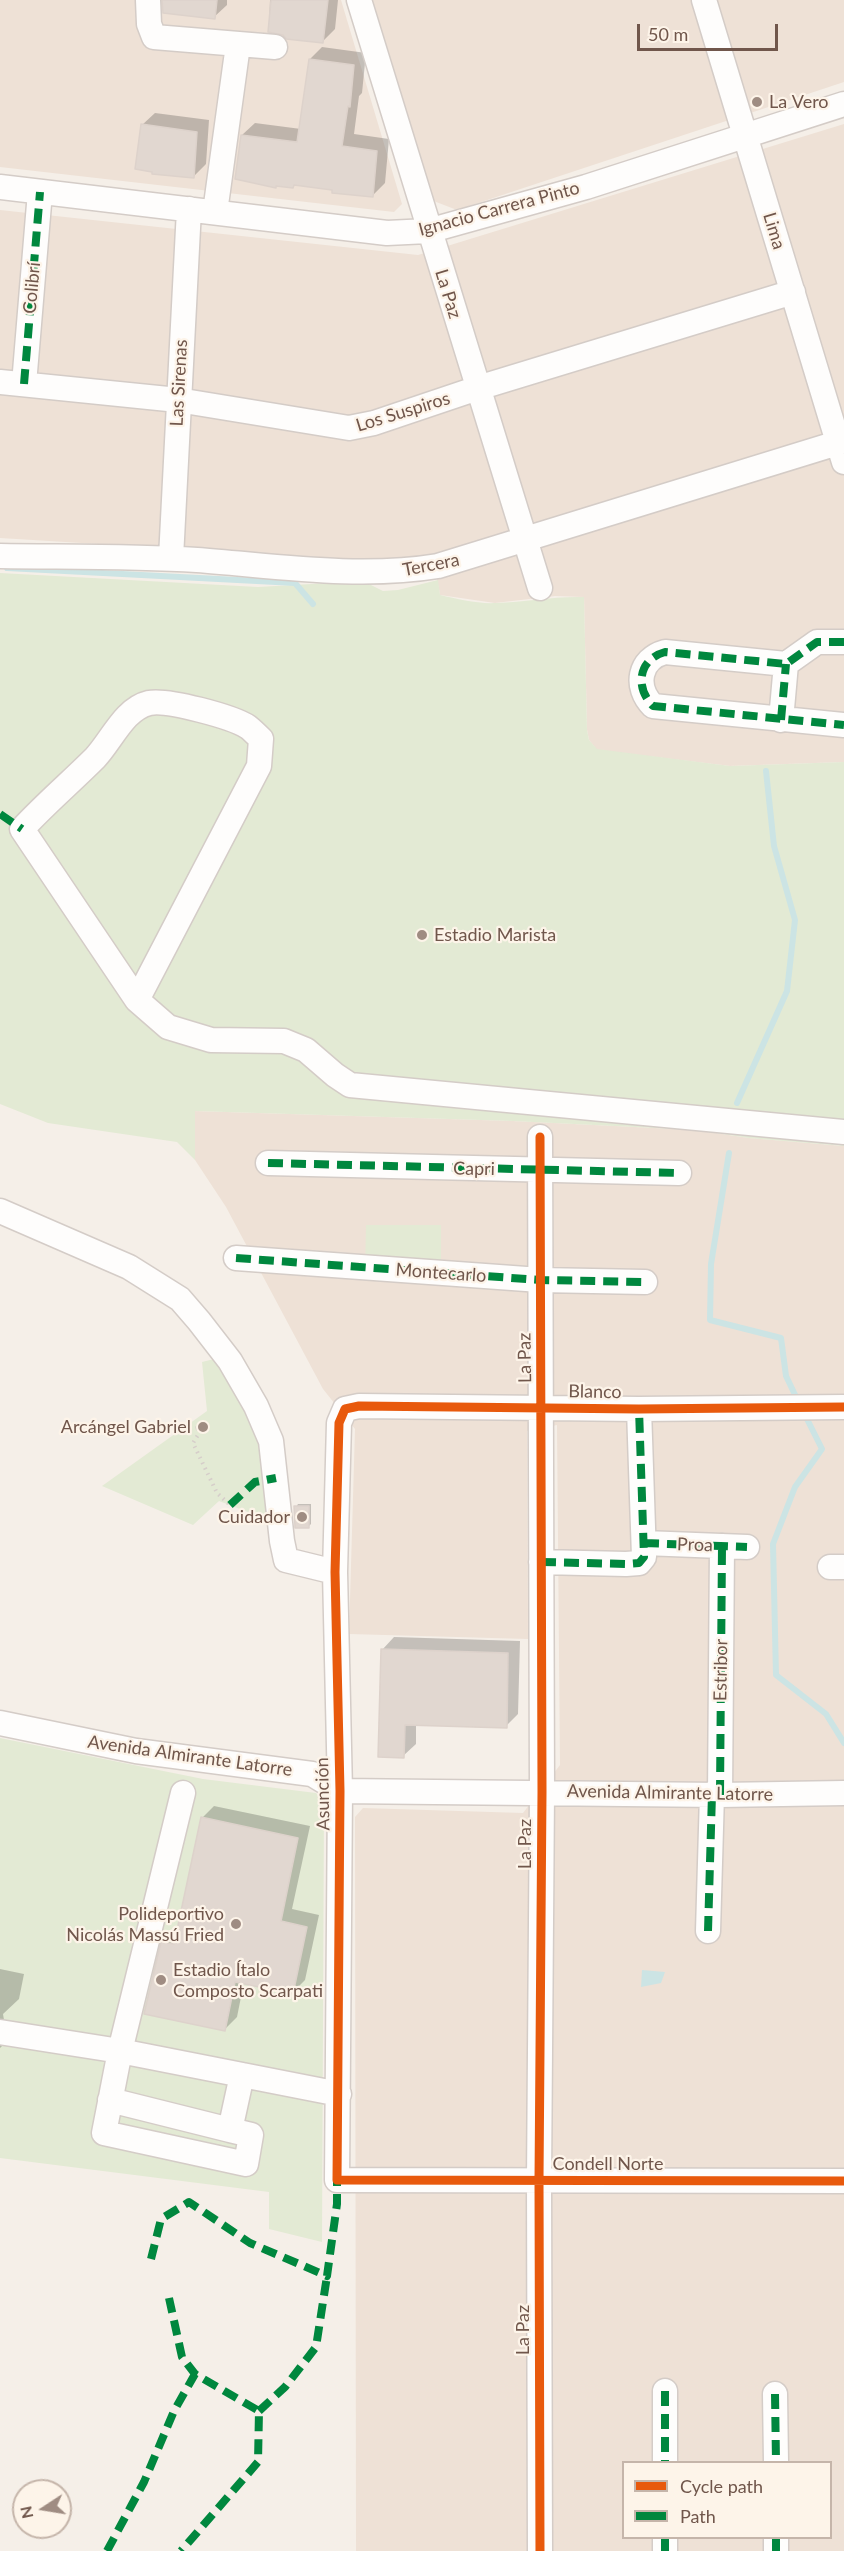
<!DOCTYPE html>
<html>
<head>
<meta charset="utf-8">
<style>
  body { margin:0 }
  #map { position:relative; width:844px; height:2551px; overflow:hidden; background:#f5efe8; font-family:Lato,sans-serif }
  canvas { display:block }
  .legend { position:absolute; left:622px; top:2461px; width:210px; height:78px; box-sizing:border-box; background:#fdf4e9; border:2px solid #c5b5aa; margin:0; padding:8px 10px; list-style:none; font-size:18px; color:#70564b }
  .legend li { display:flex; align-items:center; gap:12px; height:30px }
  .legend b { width:30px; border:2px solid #c5b5aa }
  .north { position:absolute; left:12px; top:2479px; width:60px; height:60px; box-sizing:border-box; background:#fdf4e9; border:2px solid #c5b5aa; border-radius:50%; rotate:258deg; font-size:16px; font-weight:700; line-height:24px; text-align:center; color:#70564b }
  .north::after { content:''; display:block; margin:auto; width:21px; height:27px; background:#9f8c82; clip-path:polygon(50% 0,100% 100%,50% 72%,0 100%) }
  .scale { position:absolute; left:637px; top:24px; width:141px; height:27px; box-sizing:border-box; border:3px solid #70564b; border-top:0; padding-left:8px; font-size:18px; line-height:21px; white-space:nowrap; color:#70564b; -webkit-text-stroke:4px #fdf4e9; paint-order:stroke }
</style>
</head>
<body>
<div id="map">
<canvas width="844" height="2551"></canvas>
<ul class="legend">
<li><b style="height:8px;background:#e8590c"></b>Cycle path</li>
<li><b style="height:8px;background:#00873e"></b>Path</li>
</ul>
<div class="north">N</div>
<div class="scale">50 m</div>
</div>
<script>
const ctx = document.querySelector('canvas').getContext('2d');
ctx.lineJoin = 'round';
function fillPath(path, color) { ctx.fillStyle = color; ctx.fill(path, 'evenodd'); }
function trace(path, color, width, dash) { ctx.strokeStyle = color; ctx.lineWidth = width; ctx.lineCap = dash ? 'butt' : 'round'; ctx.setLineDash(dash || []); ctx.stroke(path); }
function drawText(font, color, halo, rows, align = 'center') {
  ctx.font = font + ' Lato,sans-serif'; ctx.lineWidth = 4.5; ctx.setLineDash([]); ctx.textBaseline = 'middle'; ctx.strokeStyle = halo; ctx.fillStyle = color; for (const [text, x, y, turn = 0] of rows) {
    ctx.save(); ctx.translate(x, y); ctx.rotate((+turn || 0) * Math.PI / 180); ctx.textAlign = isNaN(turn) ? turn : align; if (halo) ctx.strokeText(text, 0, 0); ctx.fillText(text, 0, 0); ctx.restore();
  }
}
const residential = new Path2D(`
  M0 0H341L402 204 394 212 0 167Z
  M371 0H844V82L457 210 431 200Z
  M844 124V762L730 766 597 750 589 740 587 730 584 597 555 596 495 603 440 595 432 554 393 562 0 538V210L418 255Z
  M194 1111 513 1121 696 1130 749 1138 844 1146V2551H356L355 1817 363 1808 523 1813 560 1765 557 1425 527 1431 528 1639 349 1634 355 1429 323 1389 226 1207 195 1160ZM624 2462H830V2538H624Z`);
const green = new Path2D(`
  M0 573 258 587 347 582 369 584 383 591 398 590 438 580 440 595C458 599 477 604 496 603 526 602 554 596 584 597L587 730 589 740 597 749 730 766 844 762V1146L749 1138 696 1130 513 1121 195 1111V1160L177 1142 48 1123 0 1104Z
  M366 1225H441V1272H365Z
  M214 1359 250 1410 266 1452 269 1520 219 1501 193 1525 102 1486 207 1411 202 1362Z
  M0 1738 203 1779 316 1793 324 1802 322 2242 269 2229V2192L0 2158Z`);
const water = new Path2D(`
  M642 1970 665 1972 661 1983 641 1987Z`);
const shadow = new Path2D(`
  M164 0H227V5L214 17Z
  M270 0H338L335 29 323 41 269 31Z
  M322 47 366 53 362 93 359 96 354 134 389 139 385 183 373 195 296 184 293 187 242 135 255 123 301 129 310 59Z
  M155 113 209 120 206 164 193 177 142 125Z
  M298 1504H311V1524L308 1527 296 1507Z
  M394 1637 520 1641 518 1714 506 1726 416 1724V1744L403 1756 382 1650Z
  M214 1806 310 1826 292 1909 319 1915 305 1980 293 1992 244 1982 237 2017 224 2030 163 1942 175 1930 179 1931 202 1818Z
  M0 1969 24 1974 19 1999 3 2014 4 2020 12 2027 10 2038 0 2048Z`);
const stream = new Path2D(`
  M7 568 295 583 313 604
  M737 1103 787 991 795 920 774 846 766 771
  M729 1153 711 1264 710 1320 781 1338 786 1376 798 1401
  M804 1413 822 1449 795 1487 773 1544 776 1675 826 1714 844 1743`);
const building = new Path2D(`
  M162 0H217L215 19 163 13Z
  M271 0H328L323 43 286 39 283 35 268 32Z
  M309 59 354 65 350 107 348 106 342 146 377 151 373 197 332 193V190L294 185 293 188 276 186V188L235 179 241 135 297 142Z
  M141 124 197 132 194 178 152 174V172L135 169Z
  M294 1506H309V1528H295Z
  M381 1649 508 1653 507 1728 405 1725 404 1758 378 1757Z
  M201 1817 298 1838 281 1921 307 1927 293 1994 235 1982 225 2031 144 2014 161 1942 174 1944Z`);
const path = new Path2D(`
  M178 1432 203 1427 193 1443 217 1493 230 1505`);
const minor = new Path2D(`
  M148 0 149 24 154 37 275 47
  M359 0 540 588
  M704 0 844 462
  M0 187 387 233 428 231 586 187 844 104
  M215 212 238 45
  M0 382 178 400 349 428 374 423 478 388 793 292
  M24 384 40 192
  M0 556C65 557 131 556 197 560 276 566 359 579 438 566L844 441
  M171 558 189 209
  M844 642H817L786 664 665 652C639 659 634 687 653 706L844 725
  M781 720 786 664
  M137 1000 22 829C45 804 71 782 95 758 112 740 124 709 149 703 167 699 233 717 248 727 252 730 257 735 261 739L259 766 137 1000 168 1027 211 1040 284 1041 306 1050 335 1075 350 1085 844 1132
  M540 1137 542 1792 539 2180 540 2551
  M268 1163 679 1173
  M0 1211 129 1267 180 1299 199 1321 230 1361 256 1406 271 1441 282 1541 286 1560 335 1572
  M236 1258 540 1280 645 1282
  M844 1407 639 1409 359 1406 345 1409 339 1423 335 1572 340 1791 337 2180 844 2181
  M644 1543 747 1547
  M541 1562 626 1564 639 1563 644 1557 639 1409
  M830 1567H844
  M0 1723 136 1751 312 1774 340 1791 720 1795 844 1793
  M183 1793 120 2051 104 2133 246 2164 251 2135 230 2130
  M720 1795 722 1546
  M708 1931 712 1794
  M0 2032 120 2051 339 2094
  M110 2100 230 2130 242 2075
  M665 2391V2462
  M775 2394 776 2462
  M665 2538V2551
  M776 2538V2551`);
const quiet = new Path2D(`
  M24 384 40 192
  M844 642H817L786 664 665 652C639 659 634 687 653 706L844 725
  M781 720 786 664
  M0 814 22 829
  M268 1163 679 1173
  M236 1258 540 1280 645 1282
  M230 1505 255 1482 276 1478
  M644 1543 747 1547
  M541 1562 626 1564 639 1563 644 1557 639 1409
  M720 1795 722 1546
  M708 1931 712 1794
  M151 2259 161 2219 189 2202 250 2243 327 2276 337 2204V2180
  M169 2298 182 2357 195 2374 259 2411 258 2462 181 2551
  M665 2391V2462
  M775 2394 776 2462
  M259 2411 285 2387 316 2347 327 2276
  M665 2538V2551
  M776 2538V2551
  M107 2551 144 2482 174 2411 195 2374`);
const cycleway = new Path2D(`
  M540 1137 542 1792 539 2180 540 2551
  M844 1407 639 1409 359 1406 345 1409 339 1423 335 1572 340 1791 337 2180 844 2181`);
const markers = [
  [757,102,6,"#9f8c82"],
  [422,935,6,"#9f8c82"],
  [203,1427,6,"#9f8c82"],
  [302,1517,6,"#9f8c82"],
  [236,1924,6,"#9f8c82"],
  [161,1980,6,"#9f8c82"]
];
const poiNames = [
  ["La Vero",769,102],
  ["Estadio Marista",434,935],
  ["Arcángel Gabriel",191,1427,"right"],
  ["Cuidador",290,1517,"right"],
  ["Polideportivo",224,1914,"right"],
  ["Nicolás Massú Fried",224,1935,"right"],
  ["Estadio Ítalo",173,1970],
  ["Composto Scarpati",173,1991]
];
const streetNames = [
  ["Ignacio Carrera Pinto",499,209,-15],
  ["Lima",774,231,73],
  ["Colibrí",32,288,-85],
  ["La Paz",448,294,73],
  ["Las Sirenas",179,383,-87],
  ["Los Suspiros",403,412,-17],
  ["Tercera",431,565,-11],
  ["Capri",474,1169,1],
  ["Montecarlo",441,1273,4],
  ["La Paz",525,1358,-91],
  ["Blanco",595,1392,1],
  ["Proa",695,1545,2],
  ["Estribor",721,1670,-89],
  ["Avenida Almirante Latorre",190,1756,8],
  ["Avenida Almirante Latorre",670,1793,1],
  ["Asunción",323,1794,-91],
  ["La Paz",525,1844,-90],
  ["Condell Norte",608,2164],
  ["La Paz",523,2330,-90]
];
fillPath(residential, '#eee1d6');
fillPath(green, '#e3ead4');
fillPath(water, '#cce4e4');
fillPath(shadow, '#0003');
trace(stream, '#cce4e4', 6);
fillPath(building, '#e1d7d0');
trace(building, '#ddd2cb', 1.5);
trace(minor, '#d4ccc7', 27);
trace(path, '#d6ceca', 4, [1.5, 4.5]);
trace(minor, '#fefdfc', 24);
trace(quiet, '#00873e', 8, [15, 8]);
trace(cycleway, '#e8590c', 9);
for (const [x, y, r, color] of markers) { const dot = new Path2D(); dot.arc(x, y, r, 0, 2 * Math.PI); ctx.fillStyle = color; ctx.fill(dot); trace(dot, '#fdf4e9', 2); }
drawText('18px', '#70564b', '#fdf4e9', poiNames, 'left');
drawText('18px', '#70564b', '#fdf4e9', streetNames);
</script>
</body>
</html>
